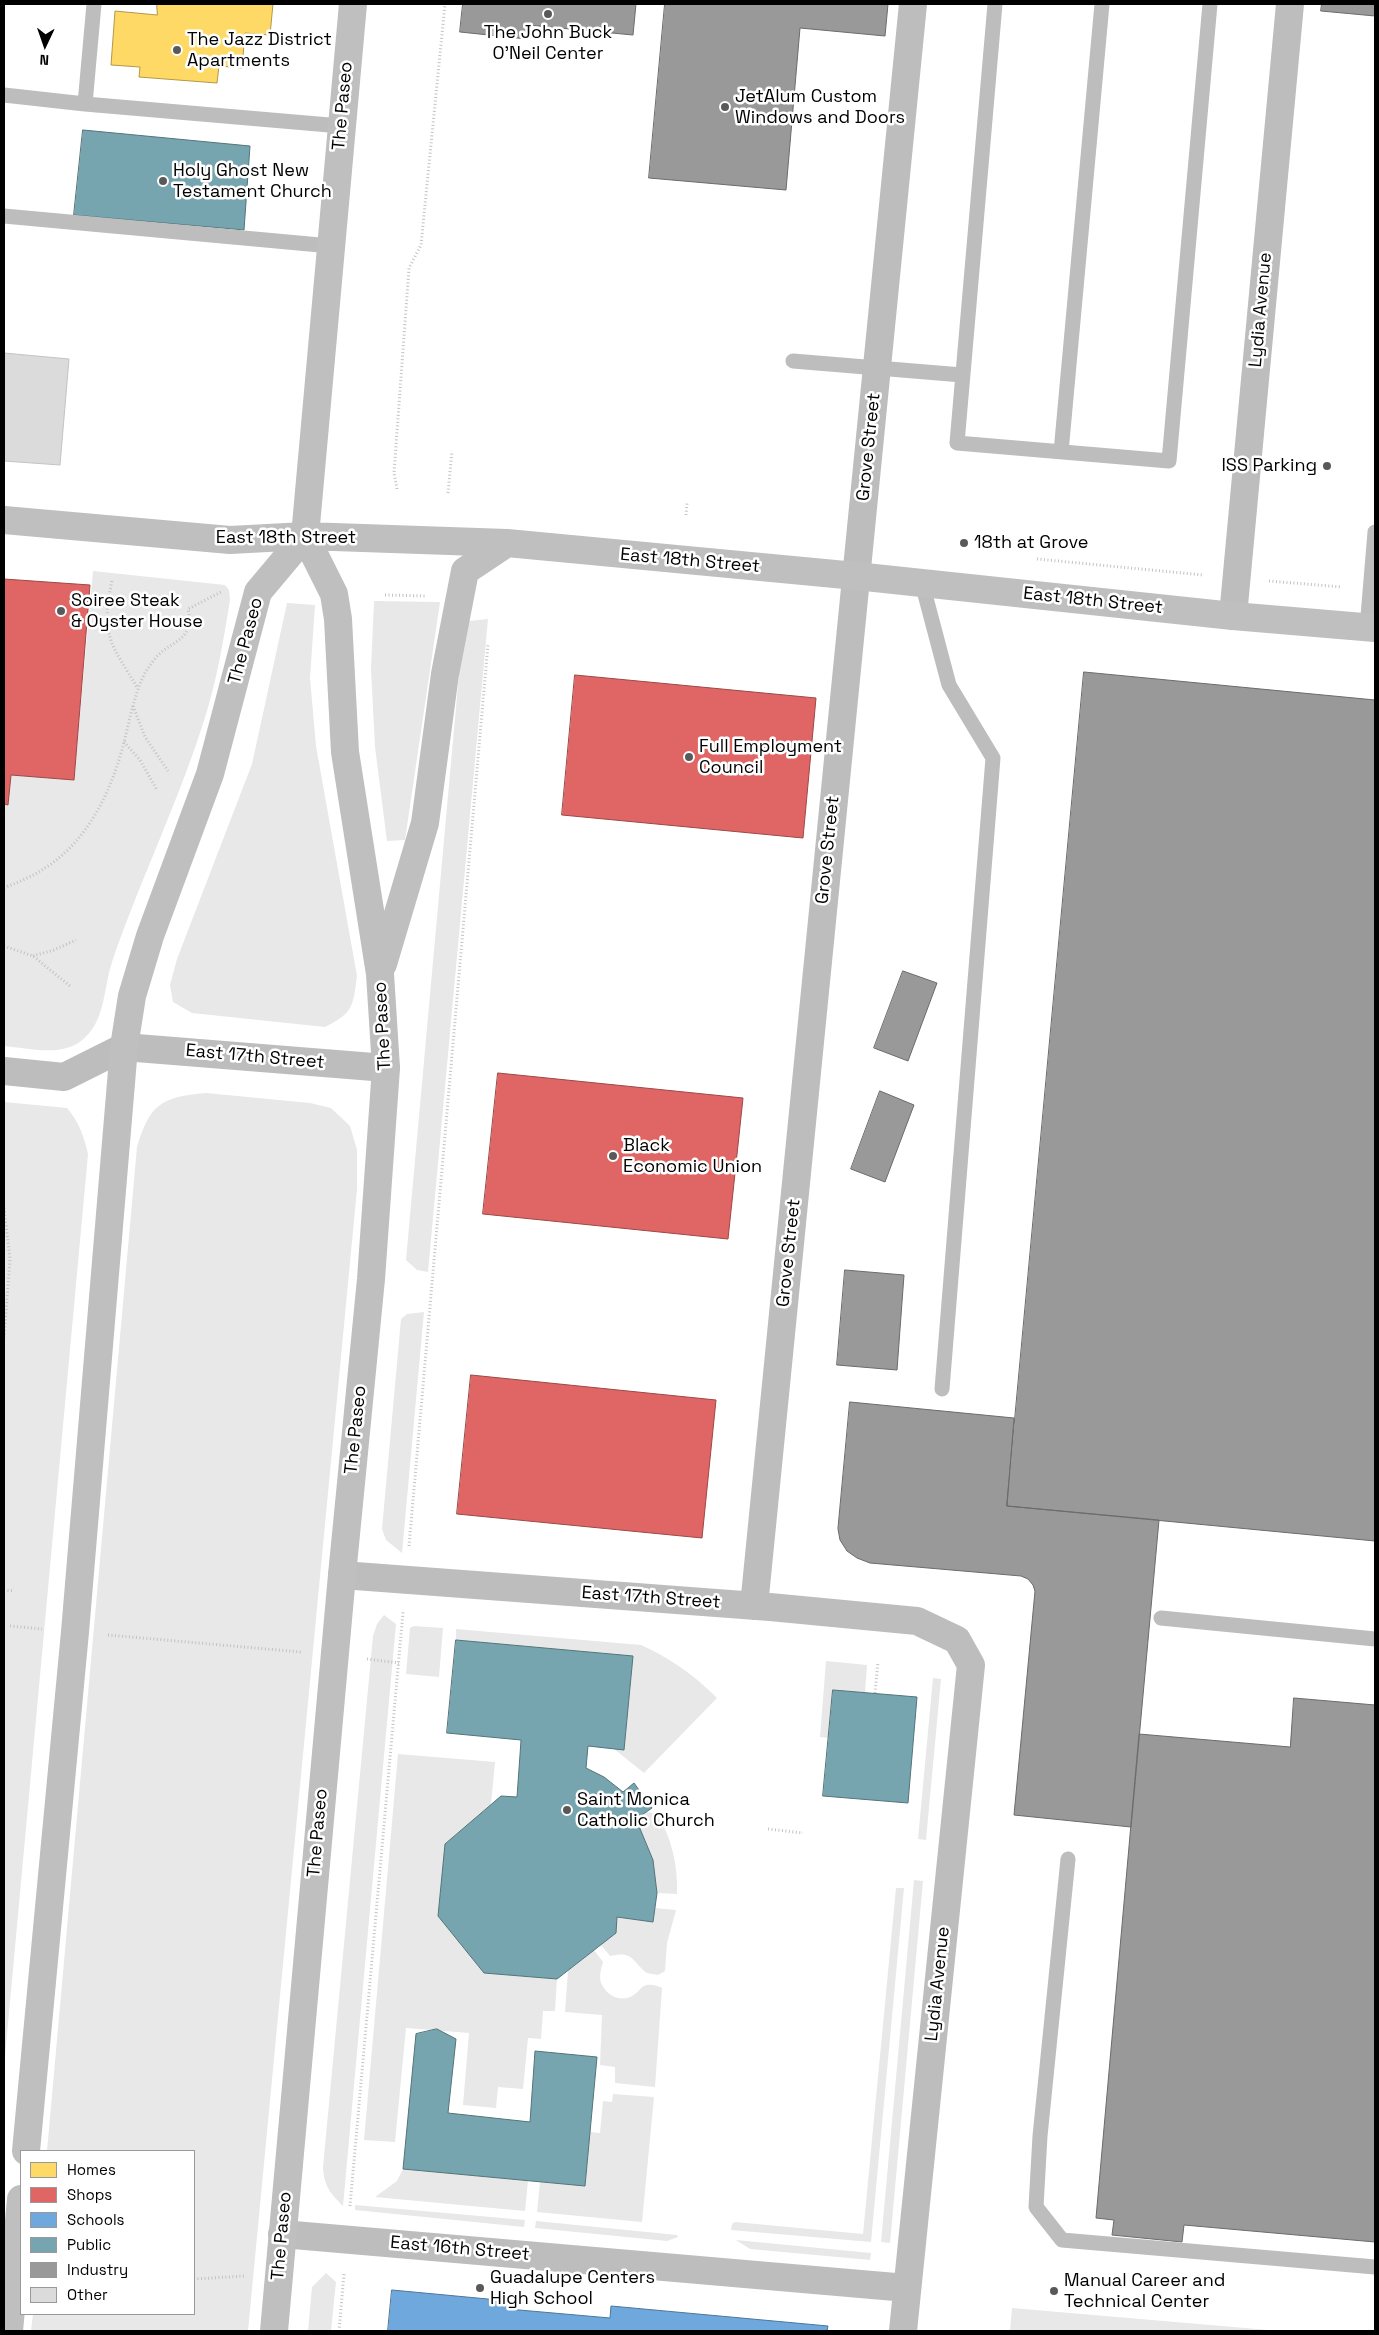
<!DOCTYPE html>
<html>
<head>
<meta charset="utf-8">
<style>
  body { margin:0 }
  #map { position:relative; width:1379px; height:2335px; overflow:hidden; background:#fff; font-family:"Space Grotesk",sans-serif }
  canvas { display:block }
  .frame { position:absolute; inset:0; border:5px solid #000; pointer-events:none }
  .legend { position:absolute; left:20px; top:2150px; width:175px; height:165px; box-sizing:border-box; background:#fff; border:1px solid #999; margin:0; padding:6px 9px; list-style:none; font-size:15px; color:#000 }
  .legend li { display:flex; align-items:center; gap:10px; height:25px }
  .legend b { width:25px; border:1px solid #999 }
  .north { position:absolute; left:20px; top:20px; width:50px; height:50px; -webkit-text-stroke:4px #fff; paint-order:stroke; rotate:183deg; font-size:14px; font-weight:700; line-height:20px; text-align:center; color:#000 }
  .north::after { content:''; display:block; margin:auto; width:18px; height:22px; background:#000; clip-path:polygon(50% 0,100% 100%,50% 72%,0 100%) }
</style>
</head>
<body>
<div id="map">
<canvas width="1379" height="2335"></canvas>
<div class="frame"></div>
<ul class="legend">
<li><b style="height:14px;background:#ffd966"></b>Homes</li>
<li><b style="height:14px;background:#e06666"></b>Shops</li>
<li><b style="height:14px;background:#6fa8dc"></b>Schools</li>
<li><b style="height:14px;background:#76a5af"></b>Public</li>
<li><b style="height:14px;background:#999"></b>Industry</li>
<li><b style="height:14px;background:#dbdbdb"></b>Other</li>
</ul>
<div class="north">N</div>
</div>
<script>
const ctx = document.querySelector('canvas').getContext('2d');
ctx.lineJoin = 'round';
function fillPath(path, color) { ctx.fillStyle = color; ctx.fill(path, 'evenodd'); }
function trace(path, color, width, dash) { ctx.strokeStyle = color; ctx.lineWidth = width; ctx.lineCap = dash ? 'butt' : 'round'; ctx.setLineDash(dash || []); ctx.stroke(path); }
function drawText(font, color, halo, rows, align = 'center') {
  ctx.font = font + ' "Space Grotesk",sans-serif'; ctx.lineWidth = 5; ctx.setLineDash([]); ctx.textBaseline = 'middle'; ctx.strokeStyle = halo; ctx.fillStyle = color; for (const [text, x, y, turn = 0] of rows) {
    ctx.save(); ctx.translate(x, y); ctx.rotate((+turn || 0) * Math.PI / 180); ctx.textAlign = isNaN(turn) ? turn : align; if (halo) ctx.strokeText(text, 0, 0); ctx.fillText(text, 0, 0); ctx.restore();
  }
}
const green = new Path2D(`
  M93 571 225 585 229 590 230 600C224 637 218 674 207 711 181 797 141 877 112 962 103 989 106 1022 81 1041 61 1057 27 1048 4 1046V804L8 805 11 775 74 780Z
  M374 601 440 602 405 840 387 841 375 747 371 669Z
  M287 603 315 605 310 678 316 746 357 976C353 1007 353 1013 325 1027L192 1013 173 1002 170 985 177 959 252 764Z
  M488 619 428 1272 417 1270 406 1260 463 630 469 621Z
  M206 1093 310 1103 331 1108 350 1126 357 1150V1189L248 2331H31L33 2314H194V2151H47L137 1147C150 1104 161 1097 206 1093Z
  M4 1102 67 1108C79 1122 84 1136 88 1154L4 2067Z
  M424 1312 402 1553 386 1540 382 1529 401 1319 407 1314Z
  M384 1615 396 1624 343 2206C330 2193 324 2186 323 2167L373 1636 377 1624Z
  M414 1626 443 1628 439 1677 406 1674 410 1628Z
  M456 1629 641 1645C670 1658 694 1675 717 1698L644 1773 614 1749H624L633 1656 456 1640Z
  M826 1661 867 1665 865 1693 833 1690 829 1738 820 1737Z
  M933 1678 941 1679 926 1840 918 1839Z
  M398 1754 495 1762 491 1804 445 1844 438 1916 484 1973 557 1979 555 2011H543L541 2039 528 2038 523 2089 498 2087 496 2108 463 2105 469 2033 406 2028 395 2142 364 2140Z
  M647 1812 657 1814C672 1838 678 1866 677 1894L657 1893 653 1860 636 1819Z
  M914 1880 923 1881 890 2243 881 2242Z
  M896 1888H904L871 2242 731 2230 732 2224 735 2222 863 2234Z
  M655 1908 676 1910 667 1943 665 1971 658 1975 647 1973C632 1962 634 1950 610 1956L601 1945 616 1933 617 1917 653 1922Z
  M594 1950 603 1962C600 1972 598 1980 604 1988 611 1999 625 2002 635 1994 640 1991 641 1986 647 1985 652 1984 658 1986 662 1988L655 2087 615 2083V2067L600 2065 602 2015 565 2012 568 1971Z
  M613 2094 654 2097 642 2222 537 2212 540 2182 585 2186 590 2132 600 2133 603 2101 612 2102Z
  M403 2169 528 2181 525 2211 375 2197 397 2181Z
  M355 2205 525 2220 524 2227 355 2210Z
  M536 2221 677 2235 678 2237 667 2241 535 2228Z
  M736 2240 871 2253 870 2260 750 2249Z
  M326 2273 336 2282 331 2331H308L312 2287Z
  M1012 2308 1280 2331H1010Z`);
const homes = new Path2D(`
  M157 4H273L270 35 245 33 242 68 219 66 217 83 139 77 140 67 111 65 115 11 157 15Z`);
const shops = new Path2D(`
  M4 579 90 585 74 780 11 775 8 805 4 804Z
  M575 675 816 698 803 838 562 815Z
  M498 1073 743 1098 728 1239 483 1214Z
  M471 1375 716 1400 702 1538 457 1514Z`);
const schools = new Path2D(`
  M392 2290 509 2301 508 2309 610 2318 611 2306 828 2326 827 2331H388Z`);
const public = new Path2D(`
  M83 130 250 146 244 230 74 215Z
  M456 1640 633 1656 624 1750 588 1746 586 1768 604 1777 623 1792 634 1783 652 1808 636 1819 653 1860 657 1893 653 1922 617 1917 616 1933 557 1979 484 1973 438 1916 445 1844 501 1796 517 1797 520 1755 521 1740 447 1733Z
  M833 1690 917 1697 908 1803 823 1796Z
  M437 2029 456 2039 448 2113 530 2122 535 2051 597 2057 585 2186 403 2169 416 2034Z`);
const industry = new Path2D(`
  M463 4H636L633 35 528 25 527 39 460 32Z
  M665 4H888L885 36 800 28 786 190 649 178Z
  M1322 4H1375V16L1321 11Z
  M1084 672 1375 700V1541L1007 1506Z
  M903 971 937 983 908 1061 874 1048Z
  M880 1091 914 1105 885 1182 851 1169Z
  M845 1270 904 1275 897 1370 837 1365Z
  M850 1402 1014 1418 1007 1506 1159 1520 1131 1827 1014 1815 1035 1591 1033 1585 1028 1579 1021 1576 870 1563 857 1558 847 1551 840 1540 838 1529Z
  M1294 1698 1375 1705V2242L1184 2225 1182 2242 1112 2235 1114 2220 1096 2218 1139 1734 1290 1747Z`);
const building = new Path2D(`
  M4 353 69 359 60 465 4 461Z`);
const path = new Path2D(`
  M397 489 394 473 409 268 421 245 445 4
  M448 493 452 451
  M686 515 687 503
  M1037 559 1203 575
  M112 581C100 636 111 643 138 689
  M1269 581 1342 587
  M385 595 427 596
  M133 706 145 737 168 771
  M124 742 140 760 157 790
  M4 888C18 882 32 877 45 868 88 841 112 790 124 742 130 719 134 695 145 673 150 665 156 656 164 650 182 638 193 634 188 609L221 592
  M4 946 33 956 70 986
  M33 956 54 950 76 940
  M4 1208 10 1259 4 1338
  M409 1546 488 644
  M4 1590 14 1591
  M10 1626 42 1629
  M108 1635 301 1652
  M367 1659 399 1663
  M875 1693 878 1662
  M768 1829 803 1833
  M350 2206 403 1612
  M194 2279 245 2276
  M339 2331 344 2274`);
const lane = new Path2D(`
  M94 4 85 104 341 126
  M995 4 957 443 1169 461 1210 4
  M4 95 85 104
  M4 216 331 246
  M793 361 962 375
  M1061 452 1102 4
  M922 583 949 685 993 758 942 1389
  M1367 628 1375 532
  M1161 1618 1375 1639
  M1068 1859 1040 2136 1036 2207 1062 2240 1375 2267`);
const street = new Path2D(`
  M1233 616 1290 4
  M4 1071 64 1077 124 1047 386 1068
  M342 1575 770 1607 917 1621 957 1640 971 1665 903 2331
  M754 1606 913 4
  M282 2234 907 2288`);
const secondary = new Path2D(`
  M4 520 230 540 305 536 507 543 856 576 1233 616 1375 628
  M383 964 425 823 445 674 465 571 507 543
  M26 2151 75 1632 124 1047 132 996 150 936 210 774 258 592 305 536
  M9 2331 21 2199
  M274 2331 342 1575 371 1279 386 1068 380 974 345 752 338 619 334 594 305 536 353 4`);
const markers = [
  [548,14,5,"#595959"],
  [177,50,5,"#595959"],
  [725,107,5,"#595959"],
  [163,181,5,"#595959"],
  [1327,466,5,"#595959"],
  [964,543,5,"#595959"],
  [61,611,5,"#595959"],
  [689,757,5,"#595959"],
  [613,1156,5,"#595959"],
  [567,1810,5,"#595959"],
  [480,2288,5,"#595959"],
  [1054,2291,5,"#595959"]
];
const poiNames = [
  ["The John Buck",548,33,"center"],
  ["O'Neil Center",548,54,"center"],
  ["The Jazz District",187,40],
  ["Apartments",187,61],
  ["JetAlum Custom",735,97],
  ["Windows and Doors",735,118],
  ["Holy Ghost New",173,171],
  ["Testament Church",173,192],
  ["ISS Parking",1317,466,"right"],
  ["18th at Grove",974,543],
  ["Soiree Steak",71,601],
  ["& Oyster House",71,622],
  ["Full Employment",699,747],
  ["Council",699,768],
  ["Black",623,1146],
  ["Economic Union",623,1167],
  ["Saint Monica",577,1800],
  ["Catholic Church",577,1821],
  ["Guadalupe Centers",490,2278],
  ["High School",490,2299],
  ["Manual Career and",1064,2281],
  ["Technical Center",1064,2302]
];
const streetNames = [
  ["The Paseo",343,106,-85],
  ["Lydia Avenue",1261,310,-85],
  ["Grove Street",869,447,-84],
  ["East 18th Street",286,538],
  ["East 18th Street",690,561,5],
  ["East 18th Street",1093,601,6],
  ["The Paseo",246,641,-75],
  ["Grove Street",828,850,-84],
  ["The Paseo",383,1026,-93],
  ["East 17th Street",255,1057,5],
  ["Grove Street",789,1253,-84],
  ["The Paseo",356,1430,-84],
  ["East 17th Street",651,1598,4],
  ["The Paseo",318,1833,-85],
  ["Lydia Avenue",938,1984,-84],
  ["The Paseo",282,2236,-85],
  ["East 16th Street",460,2249,5]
];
fillPath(green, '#e8e8e8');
fillPath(homes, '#ffd966');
trace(homes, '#b29847', 1);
fillPath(shops, '#e06666');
trace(shops, '#9d4747', 1);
fillPath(schools, '#6fa8dc');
trace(schools, '#4e769a', 1);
fillPath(public, '#76a5af');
trace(public, '#53747a', 1);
fillPath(industry, '#999');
trace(industry, '#6b6b6b', 1);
fillPath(building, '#dbdbdb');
trace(building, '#c3c3c3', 1);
trace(path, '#c2c2c2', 3, [1, 2.5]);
trace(lane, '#bdbdbd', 15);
trace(street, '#bdbdbd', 28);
trace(secondary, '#bfbfbf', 28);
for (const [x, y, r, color] of markers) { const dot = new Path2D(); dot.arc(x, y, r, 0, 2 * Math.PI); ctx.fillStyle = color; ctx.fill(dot); trace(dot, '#fff', 2); }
drawText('18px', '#000', '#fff', poiNames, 'left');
drawText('18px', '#000', '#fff', streetNames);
</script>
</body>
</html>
